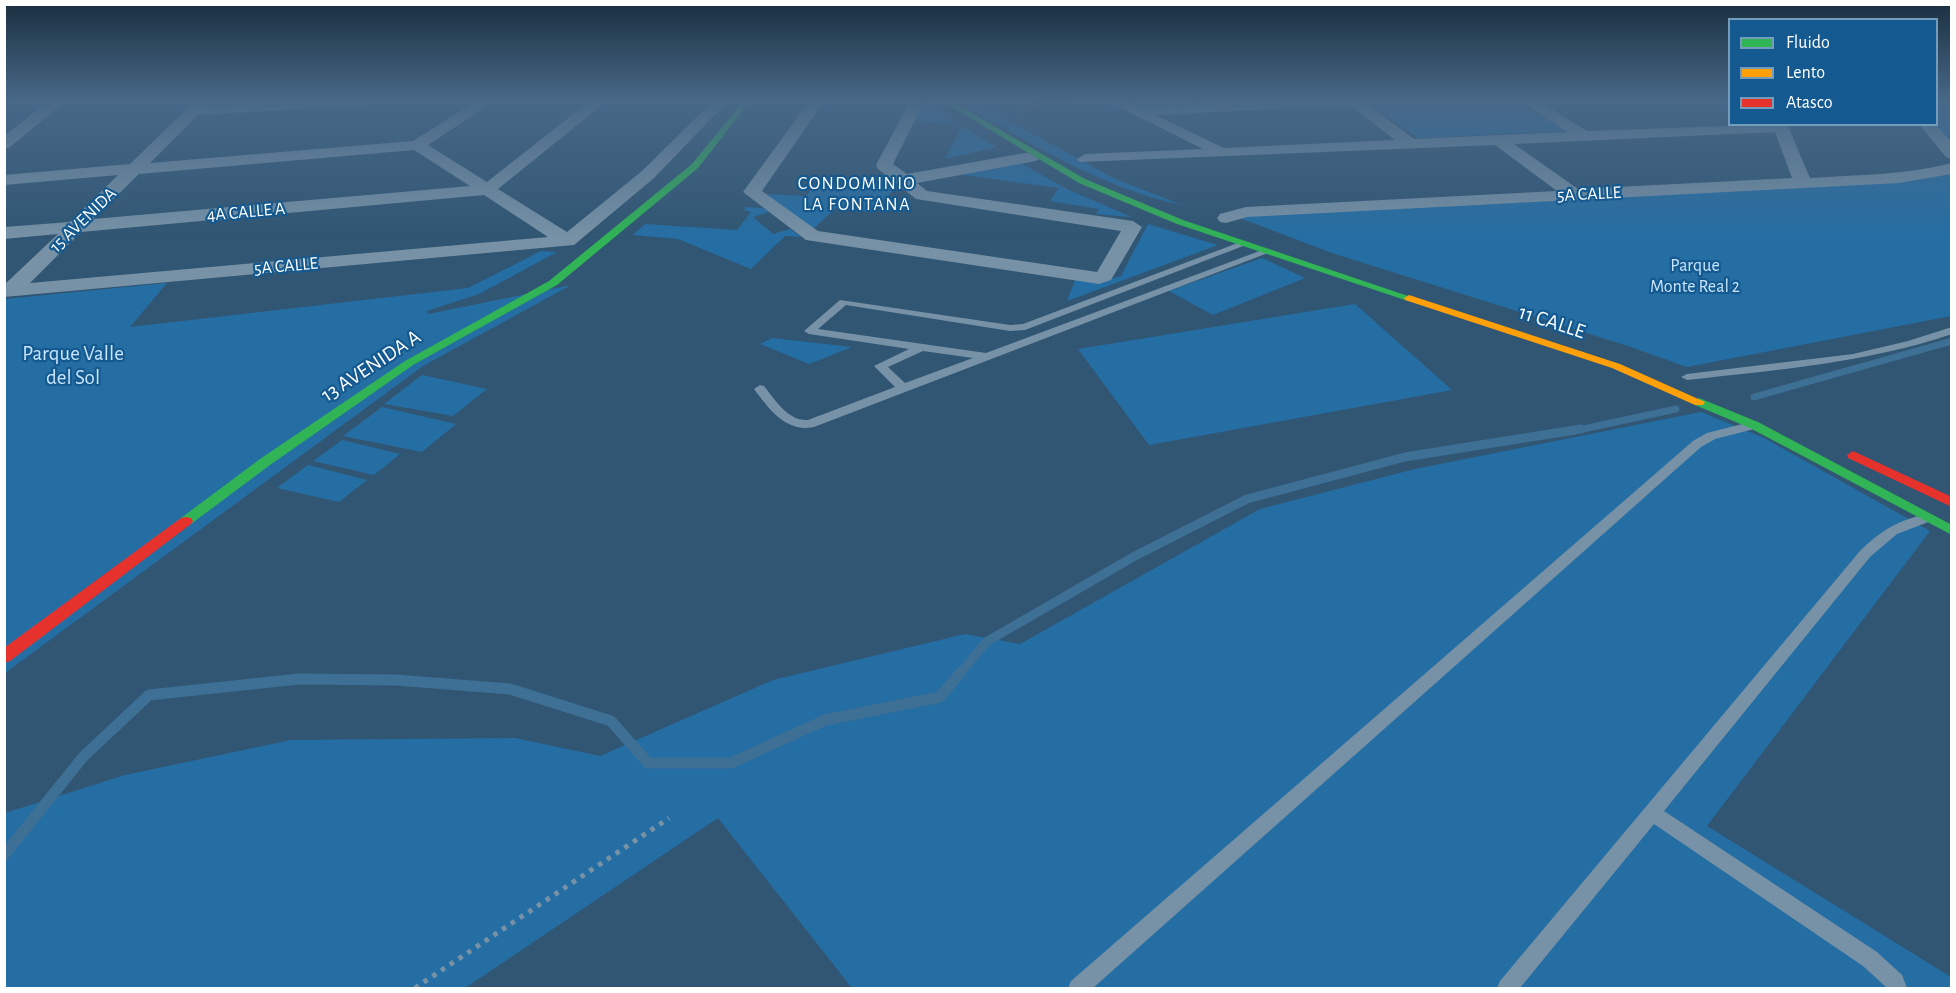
<!DOCTYPE html>
<html>
<head>
<meta charset="utf-8">
<style>
  body { margin:0 }
  #map { position:relative; width:1956px; height:993px; overflow:hidden; background:#305673; font-family:"Alegreya Sans",sans-serif }
  canvas { display:block }
  .frame { position:absolute; inset:0; border:6px solid #fff; pointer-events:none }
  .legend { position:absolute; left:1728px; top:18px; width:210px; height:108px; box-sizing:border-box; background:#14598f; border:2px solid #729bbc; margin:0; padding:8px 10px; list-style:none; font-size:18px; color:#fff }
  .legend li { display:flex; align-items:center; gap:12px; height:30px }
  .legend b { width:30px; border:2px solid #729bbc }
</style>
</head>
<body>
<div id="map">
<canvas width="1956" height="993"></canvas>
<div class="frame"></div>
<ul class="legend">
<li><b style="height:8px;background:#30b455"></b>Fluido</li>
<li><b style="height:8px;background:#ff9f0a"></b>Lento</li>
<li><b style="height:8px;background:#e5322d"></b>Atasco</li>
</ul>
</div>
<script>
const ctx = document.querySelector('canvas').getContext('2d');
ctx.lineJoin = 'round';
function fillPath(path, color) { ctx.fillStyle = color; ctx.fill(path, 'evenodd'); }
function trace(path, color, width, dash) { ctx.strokeStyle = color; ctx.lineWidth = width; ctx.lineCap = dash ? 'butt' : 'round'; ctx.setLineDash(dash || []); ctx.stroke(path); }
function drawText(font, color, halo, rows, align = 'center') {
  ctx.font = font + ' "Alegreya Sans",sans-serif'; ctx.lineWidth = 4.5; ctx.setLineDash([]); ctx.textBaseline = 'middle'; ctx.strokeStyle = halo; ctx.fillStyle = color; for (const [text, x, y, turn = 0] of rows) {
    ctx.save(); ctx.translate(x, y); ctx.rotate((+turn || 0) * Math.PI / 180); ctx.textAlign = isNaN(turn) ? turn : align; if (halo) ctx.strokeText(text, 0, 0); ctx.fillText(text, 0, 0); ctx.restore();
  }
}
const green = new Path2D(`
  M955 100H971L1115 179 1182 205C1100 188 1027 141 955 100Z
  M1434 100H1517L1565 131 1418 138 1368 103Z
  M1937 100H1951V147L1933 125 1936 124Z
  M922 102 957 124 911 121Z
  M962 126 996 147 945 159Z
  M1013 159 1067 189 1131 217 1096 214 1099 209 1050 201 1059 188 949 173Z
  M1951 169V316L1687 367 1628 346 1332 253 1232 215 1926 177Z
  M884 174 900 184 872 212 836 208 813 229 765 194 806 196 815 185H879Z
  M746 207 763 208 769 212 753 217 773 234 790 229 801 237 785 236 751 269 678 239 633 235 645 224 737 230 751 212 744 210Z
  M1148 224 1218 245 1067 301 1076 278 1103 281 1121 276Z
  M541 251 557 252 479 294 427 311 428 314 571 285 423 366 5 673V299L167 283 130 327 468 288Z
  M1262 258 1305 278 1213 315 1169 291Z
  M1355 304 1452 390 1149 445 1078 349Z
  M772 338 852 347 809 364 760 344Z
  M422 375 487 389 453 416 384 404Z
  M382 407 456 424 422 452 343 436Z
  M1701 412 1764 438 1930 531 1707 826 1951 977V988H852L718 818 465 988H5V813L125 775 291 740 515 738 600 756 773 680 965 634 1020 644 1260 509 1415 469Z
  M342 440 400 454 374 475 313 461Z
  M308 465 367 480 339 502 277 488Z`);
const streamFar2 = new Path2D(`
  M1754 397 1952 341
  M1574 431 1676 409`);
const streamFar1 = new Path2D(`
  M959 675 986 642 1135 556 1247 499 1405 457 1581 429`);
const stream = new Path2D(`
  M4 855 83 757 149 695 299 679 396 680 510 689 611 721 648 763H731L825 720 940 697 960 673`);
const path = new Path2D(`
  M415 988 669 818`);
const lane = new Path2D(`
  M1243 241 1251 243 1025 330 1010 331 846 305 818 329 986 353 1265 249 1273 251 814 427C786 433 769 409 754 389L760 385 764 386C776 401 788 421 808 420L895 387 874 366 909 349 809 334 804 331 840 300 1010 325 1023 324ZM923 351 973 358 905 383 888 367Z
  M1952 327V334C1866 363 1776 370 1687 380L1681 377 1687 374 1853 354 1908 341Z
  M1754 421 1760 425 1758 428 1715 439 1701 447 1093 988H1068L1071 981 1693 441 1707 433Z
  M1926 514 1933 518 1931 521 1897 534 1870 557 1664 811 1877 952 1902 975 1907 988H1887L1863 966 1654 824 1520 988H1497L1500 981 1860 551C1880 531 1899 520 1926 514Z`);
const street = new Path2D(`
  M50 100H67L10 147 4 149V136Z
  M196 100H212L207 106 301 100H389L382 104 198 115 150 163 413 141 478 100H496L428 145 487 182 591 100H608L498 189 567 232 642 171 714 100H729L654 178 574 245 4 297V285L58 234 4 239V227L70 222 118 175 4 185V175L130 164ZM414 150 470 186 93 219 139 174ZM484 195 548 237 30 283 81 232Z
  M810 100H825L762 191 818 231 1097 272 1121 231 916 199 878 169 876 165 908 105 903 100H920L923 104 893 164 907 174 1036 151 1044 156 1036 161 917 183 927 191 1133 221 1142 227 1111 280 1099 284 806 240 743 192Z
  M1105 100H1124L1138 106 1267 100H1373L1367 104 1414 139 1567 132 1519 100H1537L1587 131 1787 124 1810 178C1857 175 1905 175 1952 163V174L1899 183 1247 217 1226 223 1220 222 1217 218 1220 214 1246 207 1557 191 1495 145 1079 162 1077 159 1085 154 1203 149ZM1350 105 1395 140 1224 148 1155 115ZM1775 132 1792 178 1578 189 1514 144Z
  M1919 124H1935L1952 143V159L1946 157Z`);
const fast = new Path2D(`
  M744 100H751L698 168 557 285 413 365 270 465 191 524H181L179 521 181 518 260 459 405 361 549 281 692 164Z
  M940 100H949L1085 179 1183 220 1414 298 1409 301 1405 300 1177 224 1079 183Z
  M1699 398 1758 422 1952 525V535L1750 428 1695 405 1693 402Z`);
const slow = new Path2D(`
  M1409 295 1620 364 1705 402 1703 405H1695L1612 368 1405 300 1404 298Z`);
const jam = new Path2D(`
  M1853 451 1952 497V507L1848 458 1847 455Z
  M186 517 191 518 193 521 191 524 10 661 4 663V648L181 518Z`);
const wall = new Path2D(`
  M998 100H1083L1025 114Z
  M1133 100H1212L1140 104Z`);
const shadedWall = new Path2D(`
  M1042 100H1083L1025 114V104Z`);
const building = new Path2D(`
  M1017 100H1042L1025 104Z`);
const farNeighbourhoodnames = [
  ["CONDOMINIO",857,184],
  ["LA FONTANA",857,205]
];
const farStreetnames = [
  ["5A CALLE",1589,194,-3],
  ["4A CALLE A",246,212,-5],
  ["15 AVENIDA",83,220,-44],
  ["5A CALLE",286,266,-5]
];
const farParknames = [
  ["Parque",1695,266],
  ["Monte Real 2",1695,287]
];
const streetNames = [
  ["11 CALLE",1552,322,18],
  ["13 AVENIDA A",371,366,-33]
];
const parkNames = [
  ["Parque Valle",73,354],
  ["del Sol",73,378]
];
fillPath(green, '#256ea4');
trace(streamFar2, '#3e6f95', 7);
trace(streamFar1, '#3e6f95', 9);
trace(stream, '#3e6f95', 11);
trace(path, '#7792a6', 5, [4.5, 6]);
fillPath(lane, '#7792a6');
fillPath(street, '#7792a6');
fillPath(fast, '#30b455');
fillPath(slow, '#ff9f0a');
fillPath(jam, '#e5322d');
fillPath(wall, '#425c71');
fillPath(shadedWall, '#364b5c');
fillPath(building, '#4d6b83');
trace(building, '#364b5c', 1.5);
const sky = ctx.createLinearGradient(0, 0, 0, 239);
sky.addColorStop(0, '#1a2f3f');
sky.addColorStop(0.42, '#486888');
sky.addColorStop(1, '#48688800');
ctx.fillStyle = sky;
ctx.fillRect(0, 0, 1956, 239);
ctx.letterSpacing = '1.5px';
drawText('18px', '#fff', '#14598f', farNeighbourhoodnames);
ctx.letterSpacing = '0px';
drawText('18px', '#fff', '#14598f', farStreetnames);
drawText('18px', '#c6e5fc', '#14598f', farParknames);
drawText('21px', '#fff', '#14598f', streetNames);
drawText('21px', '#c6e5fc', '#14598f', parkNames);
</script>
</body>
</html>
